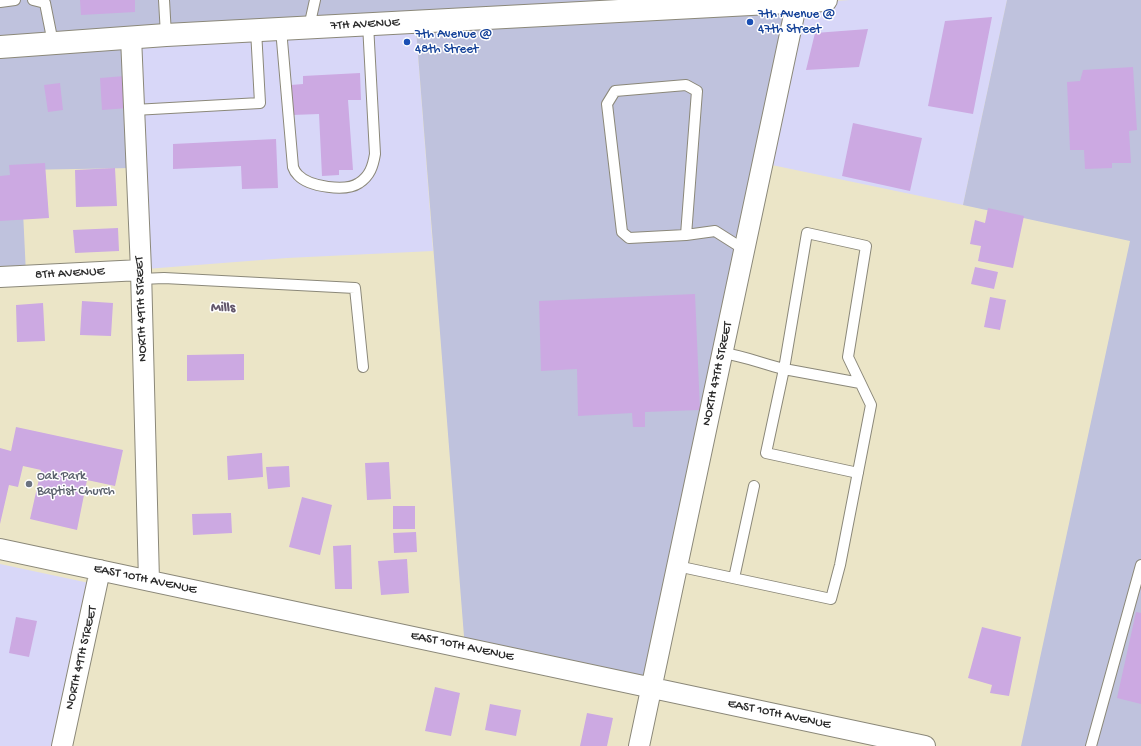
<!DOCTYPE html>
<html>
<head>
<meta charset="utf-8">
<style>
  body { margin:0 }
  canvas { display:block; background:#ebe5c7 }
</style>
</head>
<body>
<canvas width="1141" height="746"></canvas>
<script>
const ctx = document.querySelector('canvas').getContext('2d');
ctx.lineJoin = 'round';
function fillPath(path, color) { ctx.fillStyle = color; ctx.fill(path, 'evenodd'); }
function trace(path, color, width, dash) { ctx.strokeStyle = color; ctx.lineWidth = width; ctx.lineCap = dash ? 'butt' : 'round'; ctx.setLineDash(dash || []); ctx.stroke(path); }
function drawText(font, color, halo, rows, align = 'center') {
  ctx.font = font + ' "Gochi Hand",sans-serif'; ctx.lineWidth = 3; ctx.setLineDash([]); ctx.textBaseline = 'middle'; ctx.strokeStyle = halo; ctx.fillStyle = color; for (const [text, x, y, turn = 0] of rows) {
    ctx.save(); ctx.translate(x, y); ctx.rotate((+turn || 0) * Math.PI / 180); ctx.textAlign = isNaN(turn) ? turn : align; if (halo) ctx.strokeText(text, 0, 0); ctx.fillText(text, 0, 0); ctx.restore();
  }
}
const built = new Path2D(`
  M850 0H1007L963 205 767 164 800 3Z
  M416 29 433 251 287 258 146 269 132 41Z
  M0 564 94 584 59 746H0Z`);
const industrial = new Path2D(`
  M0 0H794L0 39Z
  M1007 0H1141V746H1021L1130 241 963 205Z
  M796 7 646 690 465 649 416 29Z
  M127 44 132 168 21 170 26 274 0 276V51Z`);
const building = new Path2D(`
  M80 0H135V12L81 15Z
  M992 17 973 114 928 106 945 21Z
  M868 29 859 67 806 70 815 33Z
  M1133 67 1137 130 1129 131 1131 163H1112V168L1085 169 1084 150H1070L1067 82 1080 81 1083 70Z
  M360 73 361 100H348L353 170H339V175L322 176 319 114 292 115 291 85 303 84V76Z
  M125 76 128 108 102 110 100 78Z
  M60 83 63 110 48 112 44 85Z
  M853 123 922 138 910 191 842 176Z
  M276 139 278 188 242 189 241 166 173 169V144Z
  M45 163 49 218 0 221V176L10 175 9 165Z
  M115 168 117 206 76 207 75 170Z
  M988 208 1024 216 1013 268 978 261 981 246 970 244 975 220 985 223Z
  M118 228 119 251 75 253 73 230Z
  M975 267 998 272 994 289 971 284Z
  M695 294 700 410 645 412V427H633L632 413 578 416 577 369 541 371 539 301Z
  M990 297 1006 300 1000 330 984 327Z
  M82 301 113 303 111 336 80 335Z
  M43 303 45 341 17 342 16 305Z
  M244 354V380L187 381V355Z
  M16 427 123 450 115 486 87 480 77 530 30 519 41 470 23 466 18 487 9 485 0 524V448L11 451Z
  M262 453 263 477 228 480 227 456Z
  M389 462 391 499 367 500 365 463Z
  M289 466 290 487 268 489 266 467Z
  M302 497 332 505 320 555 289 547Z
  M393 506H415V529H393Z
  M231 513 232 533 193 535 192 514Z
  M416 532 417 552 394 553 393 533Z
  M351 545 352 589H335L333 546Z
  M407 559 409 593 381 595 378 561Z
  M1136 612 1141 613V704L1117 698Z
  M16 617 37 621 29 657 9 653Z
  M982 627 1021 637 1009 696 990 693 992 685 968 678Z
  M435 687 460 693 451 736 425 731Z
  M490 704 521 710 516 736 485 730Z
  M587 713 613 718 607 746H580Z`);
const service = new Path2D(`
  M33 0 45 3 53 43
  M164 0 166 35
  M0 2 15 0
  M309 27 315 0
  M281 29 293 167C294 170 296 173 298 175 309 187 346 192 359 183 370 176 373 166 375 154L368 24
  M134 110 260 103 256 30
  M686 235 697 91 686 85 615 91 607 104 622 232 629 238 686 235 715 231 745 250
  M141 279 164 278 355 288 363 367
  M723 353C744 356 763 364 784 369L766 453 858 473
  M677 566 831 599 840 565 871 405 848 357 866 246 807 233 784 369 860 383
  M734 578 754 486
  M1091 746 1141 565`);
const minor = new Path2D(`
  M131 37 141 270 149 581
  M0 277 141 270
  M0 549 925 746
  M62 746 100 570
  M639 746 797 1`);
const tertiary = new Path2D(`
  M0 47 166 35 826 0`);
const markers = [
  [750,22,4,"#1a4fb4"],
  [407,42,4,"#1a4fb4"],
  [29,484,4,"#6b7280"]
];
const transitNames = [
  ["7th Avenue @",758,15],
  ["47th Street",758,30],
  ["7th Avenue @",415,35],
  ["48th Street",415,50]
];
const streetNames = [
  ["7TH AVENUE",365,25,-3],
  ["8TH AVENUE",70,274,-3],
  ["NORTH 49TH STREET",142,309,-92],
  ["NORTH 47TH STREET",718,374,-78],
  ["EAST 10TH AVENUE",145,580,12],
  ["EAST 10TH AVENUE",462,647,12],
  ["NORTH 49TH STREET",82,658,-77],
  ["EAST 10TH AVENUE",779,715,12]
];
const worshipNames = [
  ["Oak Park",37,477],
  ["Baptist Church",37,492]
];
const neighbourhoodNames = [
  ["Mills",223,309]
];
fillPath(built, '#d8d7f8');
fillPath(industrial, '#bfc2dd');
fillPath(building, '#cca9e2');
trace(service, '#8b8879', 12);
trace(minor, '#8b8879', 22);
trace(tertiary, '#8b8879', 24);
trace(service, '#fff', 10);
trace(minor, '#fff', 20);
trace(tertiary, '#fff', 22);
for (const [x, y, r, color] of markers) { const dot = new Path2D(); dot.arc(x, y, r, 0, 2 * Math.PI); ctx.fillStyle = color; ctx.fill(dot); trace(dot, '#fff', 1.5); }
drawText('13px', '#164399', '#fff', transitNames, 'left');
drawText('13px', '#2b2b2b', '#fff', streetNames);
drawText('13px', '#5b616d', '#fff', worshipNames, 'left');
drawText('bold 14px', '#63576b', '#fff', neighbourhoodNames);
</script>
</body>
</html>
